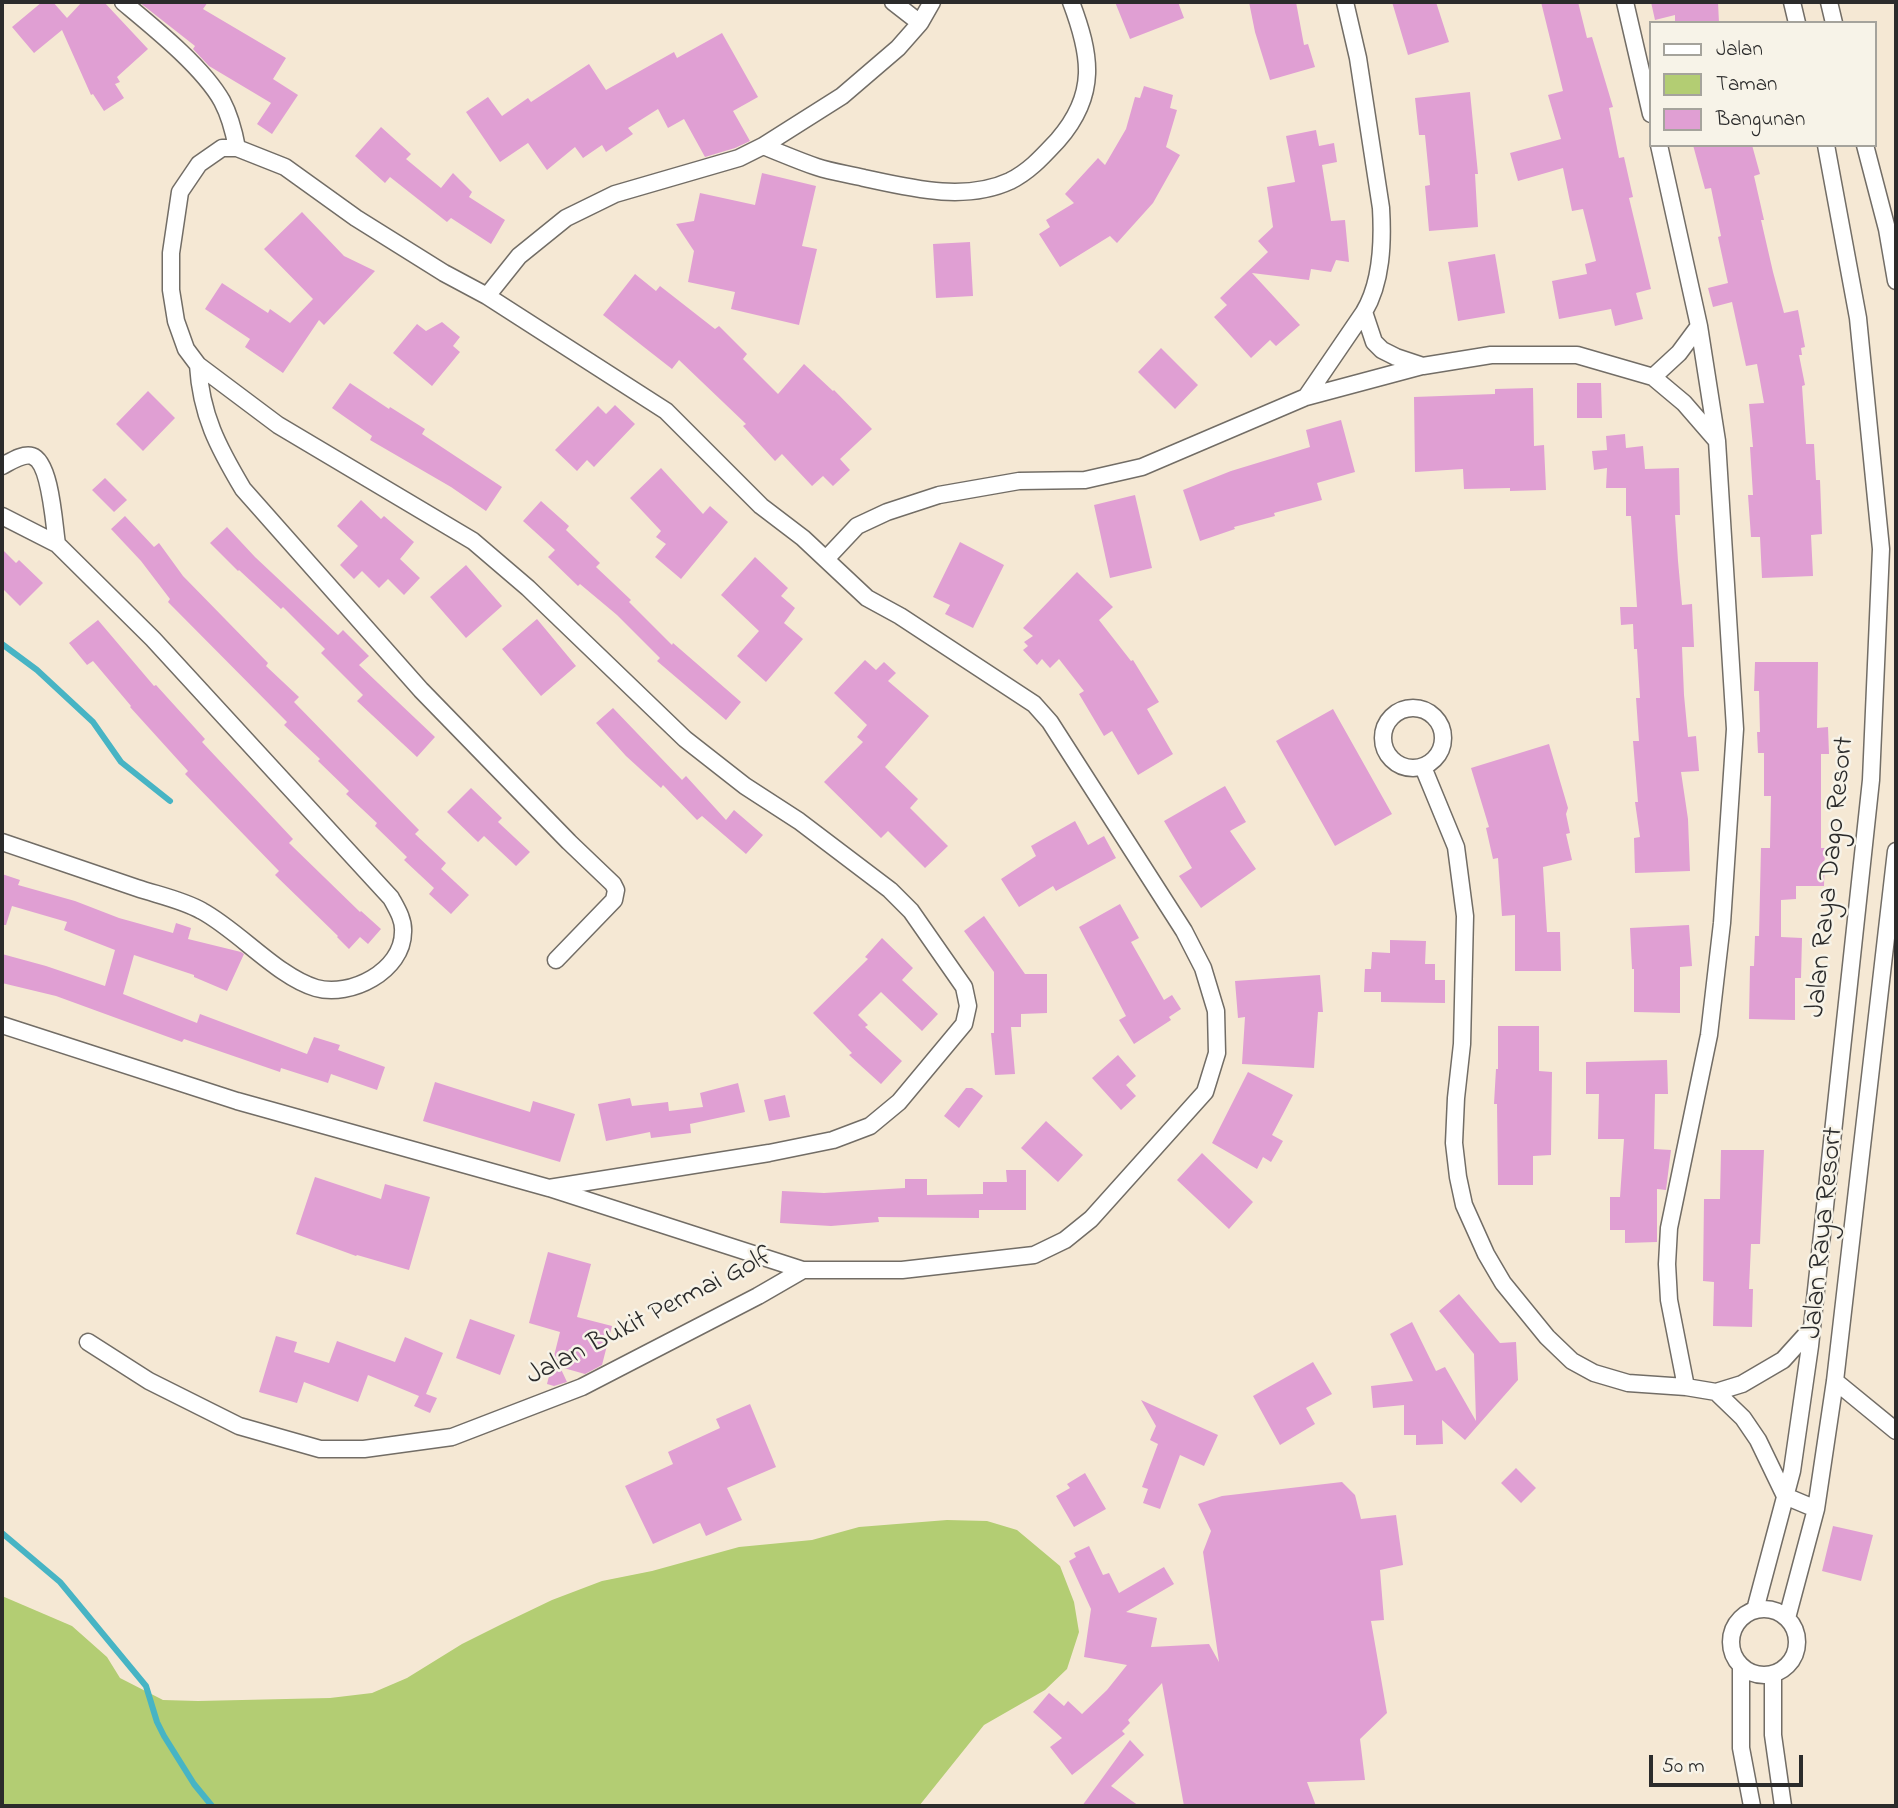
<!DOCTYPE html>
<html>
<head>
<meta charset="utf-8">
<style>
  body { margin:0 }
  #map { position:relative; width:1898px; height:1808px; overflow:hidden; background:#f5e8d4; font-family:"Indie Flower",sans-serif }
  canvas { display:block }
  .frame { position:absolute; inset:0; border:4px solid #2b2b2b; pointer-events:none }
  .legend { position:absolute; left:1649px; top:21px; width:228px; height:126px; box-sizing:border-box; background:#f7f3e8; border:2px solid #a5a39c; margin:0; padding:9px 12px; list-style:none; font-size:21px; color:#2b2b2b }
  .legend li { display:flex; align-items:center; gap:14px; height:35px }
  .legend b { width:35px; border:2px solid #a5a39c }
  .scale { position:absolute; left:1649px; top:1755px; width:154px; height:32px; box-sizing:border-box; border:4px solid #2b2b2b; border-top:0; padding-left:9px; font-size:21px; line-height:24px; white-space:nowrap; color:#2b2b2b; -webkit-text-stroke:5px #f7f3e8; paint-order:stroke }
</style>
</head>
<body>
<div id="map">
<canvas width="1898" height="1808"></canvas>
<div class="frame"></div>
<ul class="legend">
<li><b style="height:9px;background:#fff"></b>Jalan</li>
<li><b style="height:19px;background:#b3cd73"></b>Taman</li>
<li><b style="height:19px;background:#e09fd3"></b>Bangunan</li>
</ul>
<div class="scale">50 m</div>
</div>
<script>
const ctx = document.querySelector('canvas').getContext('2d');
ctx.lineJoin = 'round';
function fillPath(path, color) { ctx.fillStyle = color; ctx.fill(path, 'evenodd'); }
function trace(path, color, width, dash) { ctx.strokeStyle = color; ctx.lineWidth = width; ctx.lineCap = dash ? 'butt' : 'round'; ctx.setLineDash(dash || []); ctx.stroke(path); }
function drawText(font, color, halo, rows, align = 'center') {
  ctx.font = font + ' "Indie Flower",sans-serif'; ctx.lineWidth = 5; ctx.setLineDash([]); ctx.textBaseline = 'middle'; ctx.strokeStyle = halo; ctx.fillStyle = color; for (const [text, x, y, turn = 0] of rows) {
    ctx.save(); ctx.translate(x, y); ctx.rotate((+turn || 0) * Math.PI / 180); ctx.textAlign = isNaN(turn) ? turn : align; if (halo) ctx.strokeText(text, 0, 0); ctx.fillText(text, 0, 0); ctx.restore();
  }
}
const green = new Path2D(`
  M947 1520 987 1521 1017 1530 1060 1566 1074 1602 1079 1632 1067 1669 1045 1690 984 1725 919 1806H2V1596L72 1626 107 1657 120 1678 163 1700 198 1701 330 1698 372 1693 407 1678 462 1644 502 1624 552 1600 602 1581 652 1571 739 1547 812 1540 859 1527Z`);
const stream = new Path2D(`
  M2 644 37 670 93 722 121 762 170 801
  M2 1533 60 1582 146 1686 157 1722 164 1736 194 1784 212 1806`);
const building = new Path2D(`
  M42 2H53L67 18 82 2H104L148 49 117 77 120 82 115 84 124 98 104 111 93 94 91 95 62 30 34 53 12 27Z
  M139 2H208L203 9 286 58 273 79 298 95 272 134 257 124 271 103 209 66 193 49 195 46Z
  M1115 2H1178L1184 18 1130 39Z
  M1249 2H1296L1304 45 1308 44 1315 67 1270 80 1255 32Z
  M1392 2H1436L1449 42 1408 55Z
  M1541 2H1578L1587 38 1592 37 1613 107 1609 108 1619 158 1624 157 1633 197 1629 198 1651 289 1636 293 1643 319 1615 326 1611 309 1559 319 1552 281 1587 274 1585 264 1596 261 1583 209 1572 211 1563 168 1518 181 1510 153 1561 139 1548 95 1563 91Z
  M1651 2H1718L1719 23H1675V15L1655 20Z
  M722 33 758 97 733 111 750 141 735 148 705 157 684 119 668 128 658 109 628 128 633 134 606 152 602 145 583 158 575 147 547 170 528 143 500 162 466 112 488 97 502 116 528 98 531 102 589 64 606 90 674 52 677 58Z
  M1144 86 1173 95 1170 108 1177 110 1166 147 1180 155 1153 203 1117 243 1110 236 1060 267 1039 234 1050 227 1046 220 1074 203 1065 194 1098 158 1105 165 1126 129 1135 97 1140 98Z
  M1470 92 1478 174H1475L1478 227 1429 231 1425 186 1430 185 1425 135H1419L1415 98Z
  M381 127 411 154 406 159 441 188 453 173 472 192 469 197 505 220 491 244 451 218 447 222 390 177 385 183 355 156Z
  M1316 130 1319 146 1334 143 1337 162 1322 165 1331 221 1345 220 1349 262 1336 260 1331 272 1311 269 1309 280 1252 273 1300 325 1276 346 1270 340 1251 358 1214 317 1227 305 1220 298 1268 252 1258 241 1273 227 1267 187 1295 182 1286 136Z
  M1693 145H1752L1760 174 1754 176 1764 220H1761L1773 272 1784 313 1798 310 1805 347 1801 348 1802 355H1799L1805 385 1802 386 1806 444H1814L1816 480H1820L1822 534 1811 535 1813 576 1762 578 1760 537H1751L1748 495H1753L1750 447H1753L1749 404 1764 403 1757 364 1746 366 1732 302 1713 307 1708 288 1728 283 1718 237 1721 236 1711 188 1705 189Z
  M762 173 816 186 802 246 817 249 799 325 731 309 735 292 688 282 694 251 676 224 694 221 700 193 755 205Z
  M302 212 344 256 375 271 324 325 319 320 283 373 245 347 250 339 205 309 222 283 268 313 270 309 290 323 313 299 264 249Z
  M970 242 973 296 936 298 933 244Z
  M1495 254 1505 313 1458 321 1448 262Z
  M635 274 656 291 660 286 715 329 719 326 747 354 743 359 778 394 804 364 833 391 834 390 872 429 840 459 850 470 833 486 823 476 812 486 782 454 775 461 743 426 746 424 679 360 672 369 603 315Z
  M442 322 460 337 453 346 460 352 432 386 393 353 417 324 426 331Z
  M1161 348 1198 385 1175 409 1138 372Z
  M350 383 389 409 390 407 425 429 422 434 502 487 486 511 451 487 370 440 372 436 332 408Z
  M1577 383H1601L1602 418H1577Z
  M1533 388 1534 446 1544 445 1546 490 1510 491V488L1464 489 1463 469 1415 472 1414 397 1495 394V389Z
  M148 391 175 418 143 451 116 424Z
  M615 405 635 424 594 467 587 460 577 471 555 450 598 406 606 414Z
  M1341 420 1355 472 1317 483 1322 500 1274 513 1275 516 1234 527 1235 529 1200 541 1183 490 1231 471 1310 447 1306 430Z
  M1625 434 1626 448 1643 446 1645 469 1679 468 1680 515H1675L1678 561 1682 605 1692 604 1694 647H1682L1684 695 1688 737 1696 736 1699 771 1681 772 1688 819 1690 871 1635 873 1634 838 1640 837 1635 802H1638L1633 741H1639L1636 698H1640L1637 649H1634L1633 624 1621 625 1620 607H1637L1631 516H1626V488H1606L1607 468 1594 470 1592 451 1607 450 1606 436Z
  M661 468 703 514 710 506 728 522 681 579 655 557 666 544 656 537 661 531 630 498Z
  M105 478 127 500 114 512 92 490Z
  M1135 495 1152 568 1110 578 1094 505Z
  M361 500 381 519 384 516 414 542 400 559 420 578 404 595 388 579 379 588 362 571 354 579 340 565 358 546 337 526Z
  M541 501 569 526 566 530 600 563 596 567 631 600 629 602 672 645 673 643 741 702 726 720 657 661 660 658 617 615 580 584 578 586 548 557 555 550 523 521Z
  M125 516 154 547 159 543 183 576 268 663 266 666 299 697 294 702 419 830 415 834 446 863 441 869 469 895 451 914 429 894 434 888 404 860 407 857 375 826 377 823 346 794 349 791 318 761 320 759 284 725 287 722 168 602 170 599 141 561 111 529Z
  M227 527 255 557 338 635 343 630 369 656 359 665 435 737 417 757 357 701 363 695 321 653 325 649 283 607 281 609 239 570 238 571 210 543Z
  M960 542 1004 565 973 628 945 614 950 605 933 597Z
  M2 549 16 563 19 560 43 583 20 606 2 588Z
  M755 557 788 588 781 596 795 608 784 623 803 639 766 682 737 656 759 631 721 595Z
  M466 565 502 606 466 638 430 597Z
  M1077 572 1113 607 1099 620 1131 661 1133 660 1159 702 1147 709 1173 754 1138 775 1112 731 1104 736 1079 694 1084 691 1059 659 1050 668 1042 659 1037 665 1023 650 1028 646 1024 642 1033 636 1023 628Z
  M537 619 576 666 541 696 502 649Z
  M98 620 154 686 156 685 205 739 202 742 293 839 289 843 360 912 361 911 381 929 368 944 360 937 349 949 337 937 338 936 275 875 279 871 185 774 188 771 130 707 131 706 93 661 87 665 69 643Z
  M865 660 876 670 884 662 896 673 888 681 929 716 885 767 918 799 910 808 948 846 925 868 888 831 881 838 824 782 863 742 857 737 867 725 834 693Z
  M1755 662H1818L1817 728 1828 727 1829 754H1821V848H1825L1824 886H1796V899L1781 900V937L1802 938 1801 978H1795V1020L1749 1019 1750 966H1754L1755 936H1759L1761 848H1770L1771 796H1764V753H1758L1757 732H1760L1759 691H1754Z
  M613 708 682 780 686 776 726 820 734 810 763 835 746 854 702 816 697 820 663 785 661 788 626 756 596 723Z
  M1333 709 1392 814 1335 846 1276 741Z
  M1549 744 1568 808 1566 814 1570 833 1566 834 1572 860 1543 867 1547 932H1560L1561 971H1515V915L1502 916 1498 858 1493 859 1486 828 1489 827 1471 768Z
  M1225 786 1246 822 1230 831 1256 869 1201 908 1179 876 1192 868 1164 821Z
  M471 788 502 818 498 822 530 852 516 866 484 836 478 842 447 812Z
  M1075 821 1088 845 1104 836 1116 858 1056 891 1053 886 1019 907 1001 879 1036 856 1031 846Z
  M2 874 20 880 18 885 75 901 119 918 173 933 176 923 191 928 188 939 241 952 244 954 227 991 194 977V975L134 955 123 994 197 1023 200 1014 307 1054 314 1037 340 1045 338 1050 385 1067 377 1090 331 1074 328 1083 281 1068 280 1072 184 1039 182 1042 56 996 2 983V954L46 966 105 986 115 950 64 930 67 922 12 906 6 925H2Z
  M1120 904 1139 938 1131 942 1164 1000 1172 995 1181 1009 1169 1017 1171 1020 1134 1044 1119 1020 1126 1016 1079 927Z
  M984 916 1025 974H1047V1013L1021 1014V1027H1011L1015 1074 995 1075 991 1033H994V972L964 931Z
  M1689 925 1692 966 1680 967V1013L1634 1012V969H1632L1630 928Z
  M882 938 913 968 902 980 938 1014 922 1031 881 992 858 1015 868 1025 865 1027 902 1061 881 1084 849 1055 852 1053 813 1013 868 959 865 957Z
  M1390 940 1426 941 1425 964H1435V980H1445V1003L1381 1002V992H1364L1365 969H1371L1372 952 1390 953Z
  M1320 975 1323 1012H1318L1314 1068 1242 1064 1245 1017 1238 1018 1235 981Z
  M1498 1026H1539V1071L1552 1072 1551 1155 1533 1156V1185H1498L1497 1104H1494L1496 1069H1498Z
  M1118 1055 1136 1076 1126 1085 1136 1096 1121 1110 1092 1078Z
  M1667 1060 1668 1094H1655L1654 1149 1671 1150 1666 1190 1657 1189V1242L1625 1243V1230H1610V1197H1620L1624 1139H1598L1599 1094H1586V1062Z
  M1248 1072 1293 1095 1272 1135 1283 1141 1271 1162 1263 1157 1257 1169 1212 1143Z
  M435 1082 530 1112 533 1101 575 1114 560 1162 423 1121Z
  M738 1083 745 1112 690 1124 691 1133 651 1138 650 1132 606 1141 598 1104 630 1098 632 1106 668 1102 669 1111 703 1107 700 1093Z
  M966 1088H972L983 1096 959 1128 944 1116Z
  M785 1095 790 1117 769 1121 764 1100Z
  M1046 1121 1083 1155 1058 1182 1021 1148Z
  M1721 1150H1764L1760 1244H1751L1749 1289H1753L1752 1327 1713 1326 1714 1282 1703 1281 1704 1199H1720Z
  M1202 1153 1253 1202 1229 1229 1177 1180Z
  M1006 1170H1026V1210H979V1218L878 1217 879 1222 831 1226 780 1223 782 1191 824 1193 905 1188V1179H927V1195L983 1194V1182H1007Z
  M315 1177 381 1199 385 1184 430 1197 409 1270 357 1255 356 1256 296 1234Z
  M548 1252 591 1264 577 1317 612 1326 602 1365 585 1374 560 1367 567 1382 554 1386 547 1384 560 1332 529 1323Z
  M1459 1294 1500 1343 1516 1342 1518 1380 1465 1440 1442 1420 1443 1444 1416 1445V1435H1404V1405L1373 1408 1371 1386 1413 1381 1390 1334 1412 1322 1436 1371 1445 1367 1476 1421 1474 1354 1439 1311Z
  M470 1319 515 1335 500 1375 456 1358Z
  M276 1336 297 1342 294 1352 329 1363 337 1341 395 1362 405 1337 443 1353 426 1394 437 1398 430 1413 414 1406 419 1396 368 1375 358 1402 304 1382 297 1403 259 1392Z
  M1313 1362 1332 1394 1306 1408 1315 1424 1280 1445 1253 1396Z
  M1141 1400 1218 1435 1204 1466 1180 1455 1160 1509 1143 1503 1148 1489 1142 1487 1158 1444 1150 1440 1156 1426Z
  M750 1404 776 1467 727 1488 742 1520 706 1536 700 1523 653 1544 625 1486 673 1464 668 1452 720 1428 716 1419Z
  M1516 1468 1536 1488 1521 1503 1501 1483Z
  M1085 1473 1106 1509 1074 1527 1056 1496 1070 1488 1067 1484Z
  M1342 1482 1355 1495 1361 1519 1396 1515 1403 1565 1380 1570 1384 1620 1371 1621 1387 1713 1360 1739 1365 1780 1307 1782 1316 1806H1184L1162 1683 1128 1720 1130 1723 1122 1731 1125 1734 1072 1775 1050 1747 1062 1738 1033 1712 1049 1693 1064 1706 1068 1701 1082 1714 1107 1690 1127 1665 1084 1657 1091 1609 1069 1561 1076 1557 1074 1553 1089 1546 1103 1575 1109 1573 1119 1593 1164 1567 1174 1584 1126 1612 1157 1618 1151 1647 1209 1644 1219 1662 1203 1552 1211 1531 1198 1504 1222 1496Z
  M1833 1526 1873 1535 1861 1581 1822 1571Z
  M1130 1740 1144 1755 1111 1786 1139 1806H1082Z`);
const street = new Path2D(`
  M123 2C153 27 203 67 222 101 230 116 234 132 237 148
  M1345 2 1358 58 1381 208C1383 242 1382 282 1364 312L1374 342 1382 350 1396 357 1423 366 1491 355H1577L1653 377 1684 403 1717 441
  M1625 2 1651 114
  M1792 2 1797 23
  M1829 2 1834 23
  M920 23 932 2
  M1659 145 1699 326 1717 441 1735 729 1722 923 1709 1035 1669 1228 1667 1264 1669 1300 1686 1387
  M1865 145 1887 229 1896 281
  M763 146 842 96 898 48 920 23 893 2
  M487 296 519 256 566 218 615 194 739 158 763 146C781 153 799 161 817 167 832 172 848 174 864 178 910 188 965 202 1010 181 1030 171 1043 156 1058 140 1098 94 1091 55 1071 2
  M198 365C201 415 218 447 243 489L421 690 569 842 613 884 616 890 614 900 556 960
  M1653 377 1679 353 1699 326
  M1306 397 1422 366
  M2 466C10 462 23 453 32 456 51 462 54 526 57 544
  M2 516 57 544 153 639 391 898C397 909 404 920 403 932 403 971 350 998 316 988 278 977 239 931 202 911 183 900 158 895 137 888 92 873 47 857 2 842
  M826 559 857 526 887 512 939 495 1019 481 1085 480 1142 467 1306 397 1364 312
  M1383 738a30 30 0 1 1 60 0a30 30 0 1 1-60 0Z
  M1423 767 1456 847 1465 916 1462 1044 1456 1098 1454 1143 1458 1177 1464 1205 1486 1254 1503 1283 1547 1337 1572 1361 1594 1373 1628 1383 1686 1387 1716 1392 1742 1384 1783 1360 1812 1328
  M2 1025 237 1101 549 1188 769 1153 833 1140 870 1126 899 1102 964 1024 968 1006 964 987 911 911 890 890 799 821 745 786 685 739 528 588 473 541 278 425 198 365 186 349 176 321 171 290V253L180 192 199 164 222 148H237L285 167 356 218 444 273 487 296 666 411 761 506 803 538 867 598 900 616 1034 704 1050 722 1184 931 1203 968 1216 1011 1217 1053 1205 1092 1091 1219 1065 1240 1034 1255 902 1270H803L549 1188
  M88 1342 149 1381 239 1426 320 1449H364L452 1437 582 1387 758 1296 803 1270
  M1835 1381 1896 1431
  M1716 1392 1743 1418 1758 1440 1785 1496 1816 1509
  M1731 1642a33 33 0 1 1 66 0a33 33 0 1 1-66 0Z
  M1755 1610 1792 1471 1810 1346 1871 780 1881 549 1858 318 1826 145
  M1787 1618 1816 1509 1835 1381 1896 851
  M1741 1666V1748L1752 1806
  M1773 1674V1735L1783 1806`);
const streetNames = [
  ["Jalan Raya Dago Resort",1832,877,-84],
  ["Jalan Raya Resort",1825,1233,-84],
  ["Jalan Bukit Permai Golf",650,1318,-27]
];
fillPath(green, '#b3cd73');
trace(stream, '#47b4c4', 6);
fillPath(building, '#e09fd3');
trace(street, '#726d66', 19);
trace(street, '#fff', 16);
drawText('28px', '#2b2b2b', '#f7f3e8', streetNames);
</script>
</body>
</html>
